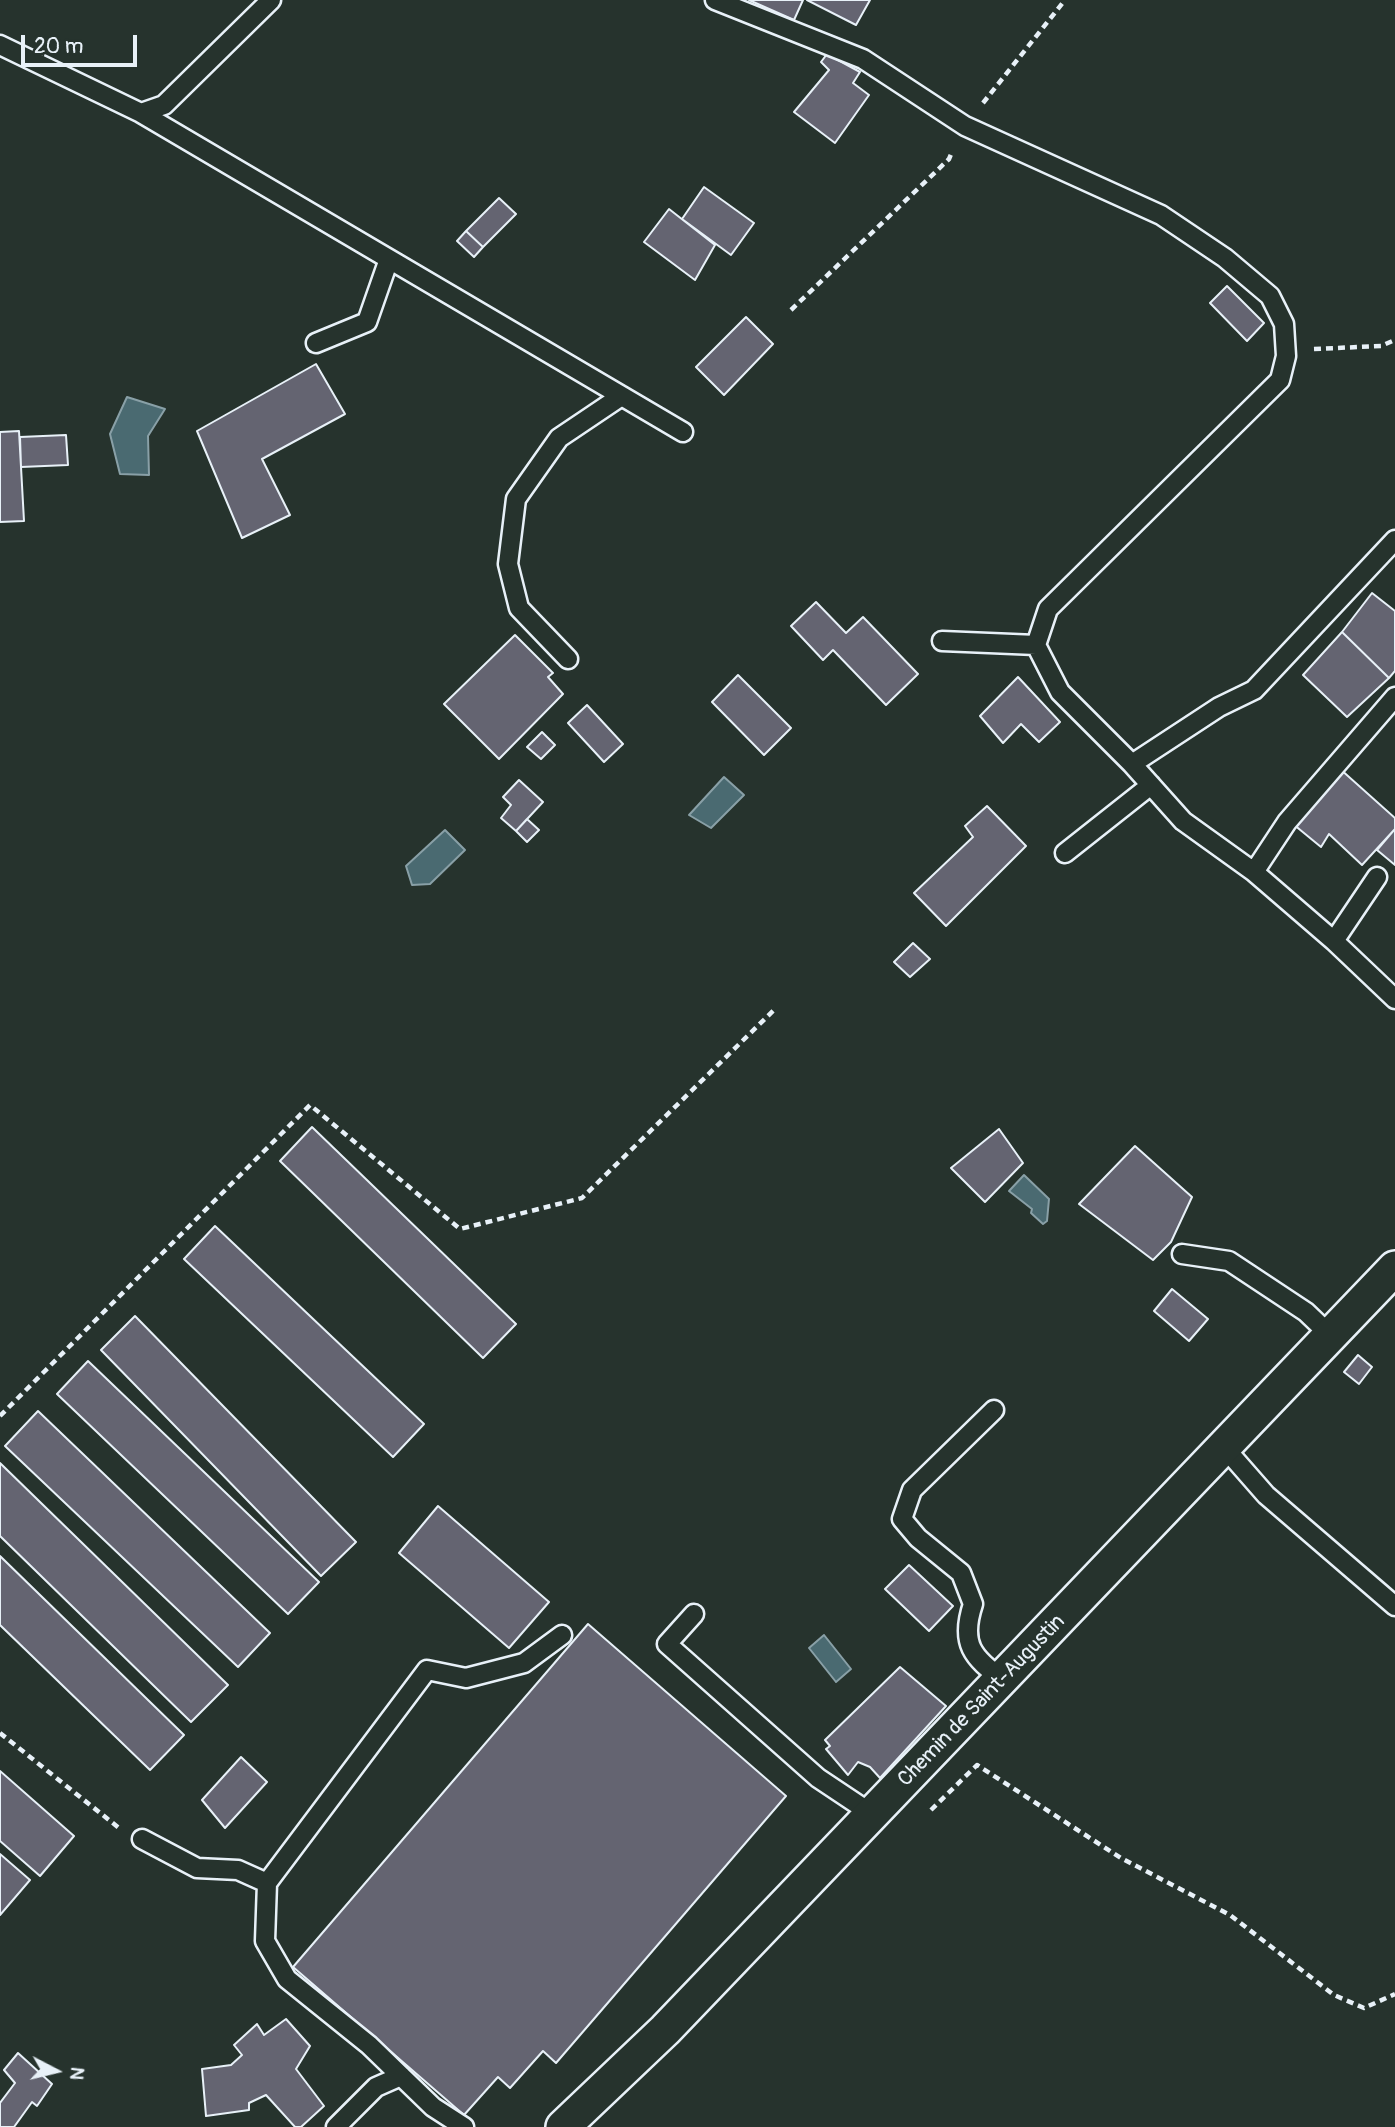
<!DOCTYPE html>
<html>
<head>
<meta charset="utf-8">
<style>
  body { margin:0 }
  #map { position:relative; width:1395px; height:2127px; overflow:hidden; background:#26332d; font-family:Pangolin,sans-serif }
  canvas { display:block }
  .north { position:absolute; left:21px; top:2036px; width:70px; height:70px; -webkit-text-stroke:5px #26332d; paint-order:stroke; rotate:97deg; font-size:19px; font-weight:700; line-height:28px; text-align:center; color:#e8f1f8 }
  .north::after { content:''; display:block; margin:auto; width:24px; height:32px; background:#e8f1f8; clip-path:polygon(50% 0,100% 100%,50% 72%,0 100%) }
  .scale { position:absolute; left:21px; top:35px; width:116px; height:32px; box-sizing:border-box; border:4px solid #e8f1f8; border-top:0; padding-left:9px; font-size:21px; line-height:24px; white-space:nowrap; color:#e8f1f8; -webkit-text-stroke:5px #26332d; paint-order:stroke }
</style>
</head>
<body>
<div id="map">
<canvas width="1395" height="2127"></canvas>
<div class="north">N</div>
<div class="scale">20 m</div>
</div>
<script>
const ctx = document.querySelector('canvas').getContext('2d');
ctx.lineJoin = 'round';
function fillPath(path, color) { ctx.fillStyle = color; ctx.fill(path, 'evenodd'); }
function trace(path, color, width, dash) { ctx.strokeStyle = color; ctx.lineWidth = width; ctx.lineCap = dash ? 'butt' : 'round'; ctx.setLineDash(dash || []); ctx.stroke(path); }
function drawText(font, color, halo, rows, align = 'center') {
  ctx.font = font + ' Pangolin,sans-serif'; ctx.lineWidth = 6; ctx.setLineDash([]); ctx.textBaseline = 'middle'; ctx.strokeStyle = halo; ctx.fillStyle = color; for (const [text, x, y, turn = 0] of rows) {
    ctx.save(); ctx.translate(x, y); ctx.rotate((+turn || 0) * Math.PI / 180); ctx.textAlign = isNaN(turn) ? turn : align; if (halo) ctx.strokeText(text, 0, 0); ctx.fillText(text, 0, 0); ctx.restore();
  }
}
const water = new Path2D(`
  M127 397 165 409 148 436 149 475 120 474 110 434Z
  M724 777 744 795 711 828 689 815Z
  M445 830 465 850 430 884 412 885 406 866Z
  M1024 1175 1049 1199 1047 1221 1043 1224 1031 1213 1032 1209 1009 1191Z
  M824 1635 851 1669 836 1682 809 1648Z`);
const building = new Path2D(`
  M749 0H803L794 20Z
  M807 0H870L856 25Z
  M827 54 860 72 853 83 869 95 835 143 794 112 829 70 821 62Z
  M704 187 754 223 731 255 682 219Z
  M499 198 516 214 483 247 466 231Z
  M669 209 715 245 695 280 644 242Z
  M466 231 483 247 474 257 457 241Z
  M1227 286 1264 323 1247 341 1210 303Z
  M746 317 773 344 724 395 696 367Z
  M316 364 345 414 262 459 290 515 242 538 197 431Z
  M19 431 24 521 0 522V432Z
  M66 435 68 465 21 467 20 437Z
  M1372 593 1395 611V671L1389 678 1342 632Z
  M816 602 846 633 863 617 918 674 886 705 833 650 823 660 791 626Z
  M1342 632 1389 678 1347 717 1303 675Z
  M515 635 553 673 548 677 563 694 499 759 444 704Z
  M738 675 791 728 764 755 712 702Z
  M1018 677 1060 722 1039 742 1021 724 1003 743 980 716Z
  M587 705 623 744 604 762 568 723Z
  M542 732 555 745 541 759 527 747Z
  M1339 768 1395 818V829L1362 865 1329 834 1321 847 1293 824Z
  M519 780 543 802 516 831 501 818 511 805 503 797Z
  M987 806 1026 846 946 926 914 893 973 837 965 826Z
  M527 819 539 830 527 842 516 831Z
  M1395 829V865L1377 850Z
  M913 943 930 959 910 977 894 962Z
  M312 1127 516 1324 483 1358 280 1161Z
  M999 1129 1023 1163 985 1202 951 1168Z
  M1135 1146 1192 1197 1171 1242 1153 1260 1079 1204Z
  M215 1226 424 1424 393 1457 184 1259Z
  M1172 1289 1208 1319 1189 1341 1154 1311Z
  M135 1316 356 1542 321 1576 101 1350Z
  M1358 1355 1372 1367 1359 1384 1344 1372Z
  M88 1361 319 1582 288 1614 57 1394Z
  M38 1411 270 1633 238 1667 5 1446Z
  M0 1463 228 1685 191 1722 0 1536Z
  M438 1506 549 1602 509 1648 399 1553Z
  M0 1556 184 1735 150 1770 0 1625Z
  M909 1565 953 1606 929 1631 885 1589Z
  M588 1624 786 1796 556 2063 543 2051 510 2088 498 2077 464 2115 293 1967Z
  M900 1667 946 1706 880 1778 870 1767 858 1762 848 1775 826 1749 830 1746 825 1740Z
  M241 1757 267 1782 225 1828 202 1800Z
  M0 1771 74 1836 40 1876 0 1841Z
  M0 1854 30 1880 0 1915Z
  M286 2019 310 2046 296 2069 324 2106 301 2127H295L266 2095 249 2103V2110L206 2116 202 2069 231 2065 242 2055 234 2045 257 2024 264 2035Z
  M18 2053 52 2084 37 2106 32 2102 14 2127H0V2103L15 2083 4 2070Z`);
const path = new Path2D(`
  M983 103 1065 0
  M791 310 949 159 952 152
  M1314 349 1381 346 1395 340
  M0 1416 310 1105 460 1229 582 1198 775 1009
  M0 1733 119 1828
  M931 1810 977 1765 1121 1858 1230 1915 1334 1995 1364 2008 1395 1994`);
const lane = new Path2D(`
  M715 0 863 59 965 126 1161 215 1225 258 1270 296 1284 324 1286 356 1280 380 1048 609 1036 645 1060 692 1132 764
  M0 45 141 113 164 105 271 0
  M141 113 389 259 367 322 316 343
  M389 259 683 432
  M942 641 1036 645
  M568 659 519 608 508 564 516 499 559 438 620 397
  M1065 853 1151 785
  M1254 872 1183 821 1132 764 1219 707 1254 690 1395 540
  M1377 877 1334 941 1395 999
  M1334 941 1254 872 1287 822 1395 697
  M1182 1254 1229 1261 1306 1312 1330 1335
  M994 1410 912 1490 902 1519 918 1538 961 1573 973 1604C960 1643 972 1658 1004 1680
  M1224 1447 1266 1495 1395 1606
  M694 1614 667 1644 818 1778 872 1814
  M142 1839 197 1868 238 1870 267 1883 265 1941 287 1979 369 2045 433 2107 464 2127
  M267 1883 427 1670 466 1678 524 1663 562 1635
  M336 2127 376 2087 401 2076`);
const street = new Path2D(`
  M563 2127 665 2030 1395 1268`);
const streetNames = [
  ["Chemin de Saint-Augustin",982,1701,-46]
];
fillPath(water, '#4a6a71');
trace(water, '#89a0a7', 2);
fillPath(building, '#646471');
trace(building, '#e8f1f8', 2);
trace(lane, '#e8f1f8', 23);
trace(street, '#e8f1f8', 38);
trace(path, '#e8f1f8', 4.5, [7, 5]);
trace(lane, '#26332d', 18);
trace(street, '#26332d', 33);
drawText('21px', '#e8f1f8', '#26332d', streetNames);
</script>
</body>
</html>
